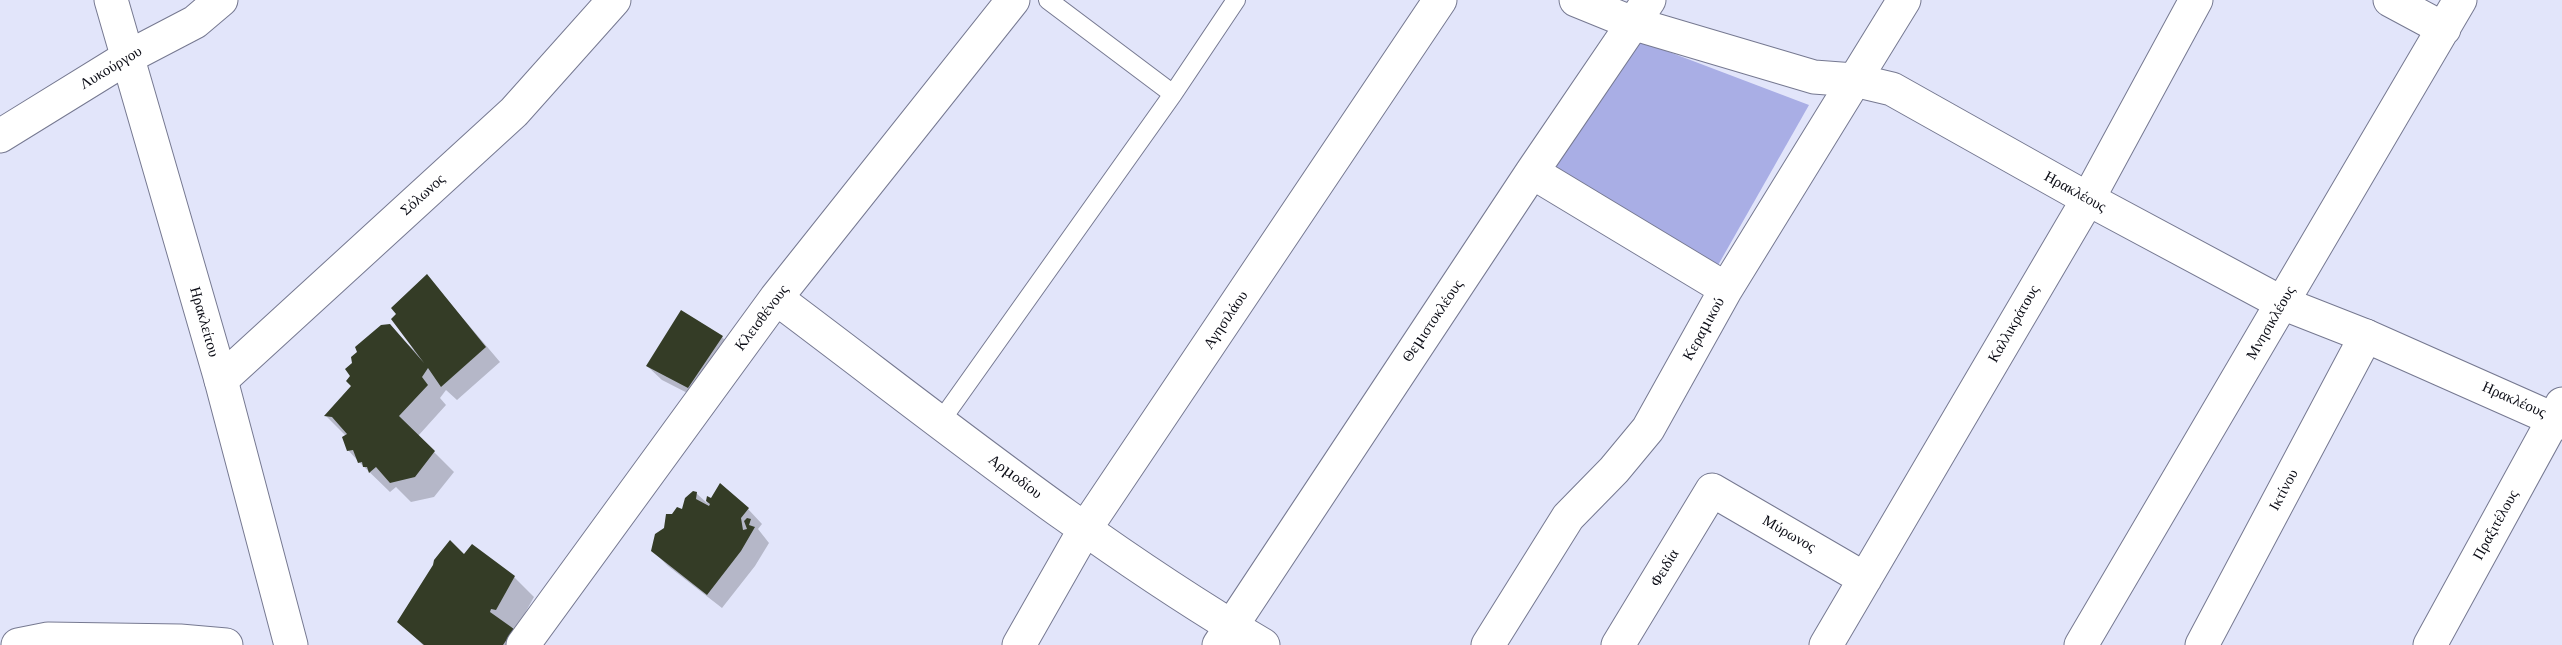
<!DOCTYPE html>
<html>
<head>
<meta charset="utf-8">
<style>
  body { margin:0 }
  canvas { display:block; background:#e2e5fa }
</style>
</head>
<body>
<canvas width="2562" height="645"></canvas>
<script>
const ctx = document.querySelector('canvas').getContext('2d');
ctx.lineJoin = 'round';
function fillPath(path, color) { ctx.fillStyle = color; ctx.fill(path, 'evenodd'); }
function trace(path, color, width, dash) { ctx.strokeStyle = color; ctx.lineWidth = width; ctx.lineCap = dash ? 'butt' : 'round'; ctx.setLineDash(dash || []); ctx.stroke(path); }
function drawText(font, color, halo, rows, align = 'center') {
  ctx.font = font + ' "Libre Baskerville",serif'; ctx.lineWidth = 6; ctx.setLineDash([]); ctx.textBaseline = 'middle'; ctx.strokeStyle = halo; ctx.fillStyle = color; for (const [text, x, y, turn = 0] of rows) {
    ctx.save(); ctx.translate(x, y); ctx.rotate((+turn || 0) * Math.PI / 180); ctx.textAlign = isNaN(turn) ? turn : align; if (halo) ctx.strokeText(text, 0, 0); ctx.fillText(text, 0, 0); ctx.restore();
  }
}
const green = new Path2D(`
  M1635 39 1809 105 1717 267 1546 171Z`);
const shadow = new Path2D(`
  M427 276 500 362 457 400 446 390 440 398 446 405 418 436 454 472 434 497 411 502 396 487 390 492 359 462 348 450 346 436 326 416 353 386 389 326 414 350 415 349Z
  M722 337 736 352 703 401 662 380 647 366Z
  M696 493 707 503 708 498 748 509 762 524 758 529 769 543 755 566 722 608 668 566 653 551Z
  M464 556 514 577 534 597 516 629 510 627 528 645H423L399 622Z`);
const building = new Path2D(`
  M427 274 486 347 441 387 428 368 422 377 428 385 399 416 435 451 415 477 390 483 376 467 369 473 367 467H363L362 462 358 463 353 450 347 451 342 437 347 434 332 417 324 416 351 386 346 381 350 376 345 369 352 363 351 357 357 352 355 347 381 325 390 324 424 363 391 319 396 314 391 308Z
  M681 310 723 336 688 388 646 366Z
  M720 483 749 508 741 518 743 530 747 529 744 521 747 518 751 519 749 525 755 527 741 551 707 595 651 551 655 534 664 528 666 514H672L677 507 682 509 685 498 693 491 697 492 696 499 709 506 710 504 706 501 707 496 711 498Z
  M450 540 464 554 472 544 515 576 496 610 491 609 490 612 514 629 503 645H424L397 622 433 565 434 560Z`);
const lane = new Path2D(`
  M1048 0 1173 94
  M940 422 1173 94 1236 0`);
const street = new Path2D(`
  M2390 0 2444 29
  M0 136 128 57 195 22 221 0
  M1532 172 1726 289
  M776 298C935 417 1091 544 1263 645
  M221 380 514 112 614 0
  M523 645 776 298 1013 0
  M1019 645 1085 529 1440 0
  M1219 645 1532 172 1649 0
  M1488 645 1568 517 1614 470 1648 429 1726 289 1904 0
  M1618 645 1712 490 1865 579
  M1826 645 2088 199 2196 0
  M2081 645 2460 0
  M2202 645 2366 336
  M2430 645 2562 404`);
const secondary = new Path2D(`
  M111 0 221 380 291 645
  M1576 0 1635 24 1814 77 1854 80 1892 89 2088 199 2282 303 2366 336 2562 423
  M18 645 48 639 180 641 226 645`);
const streetNames = [
  ["Λυκούργου",111,68,-31],
  ["Ηρακλέους",2075,192,29],
  ["Σόλωνος",423,195,-42],
  ["Κλεισθένους",762,318,-53],
  ["Αγησιλάου",1226,320,-56],
  ["Θεμιστοκλέους",1433,321,-56],
  ["Ηρακλείτου",204,322,74],
  ["Μνησικλέους",2271,323,-60],
  ["Καλλικράτους",2014,324,-60],
  ["Κεραμικού",1704,329,-61],
  ["Ηρακλέους",2514,400,24],
  ["Αρμοδίου",1015,477,37],
  ["Ικτίνου",2284,490,-62],
  ["Πραξιτέλους",2496,525,-61],
  ["Μύρωνος",1789,534,30],
  ["Φειδία",1665,568,-59]
];
fillPath(green, '#a9aee5');
fillPath(shadow, '#0003');
fillPath(building, '#343c26');
trace(lane, '#767991', 20);
trace(street, '#767991', 35);
trace(secondary, '#767991', 35);
trace(lane, '#fff', 18);
trace(street, '#fff', 33);
trace(secondary, '#fff', 33);
drawText('15px', '#0b0c15', '#fff', streetNames);
</script>
</body>
</html>
